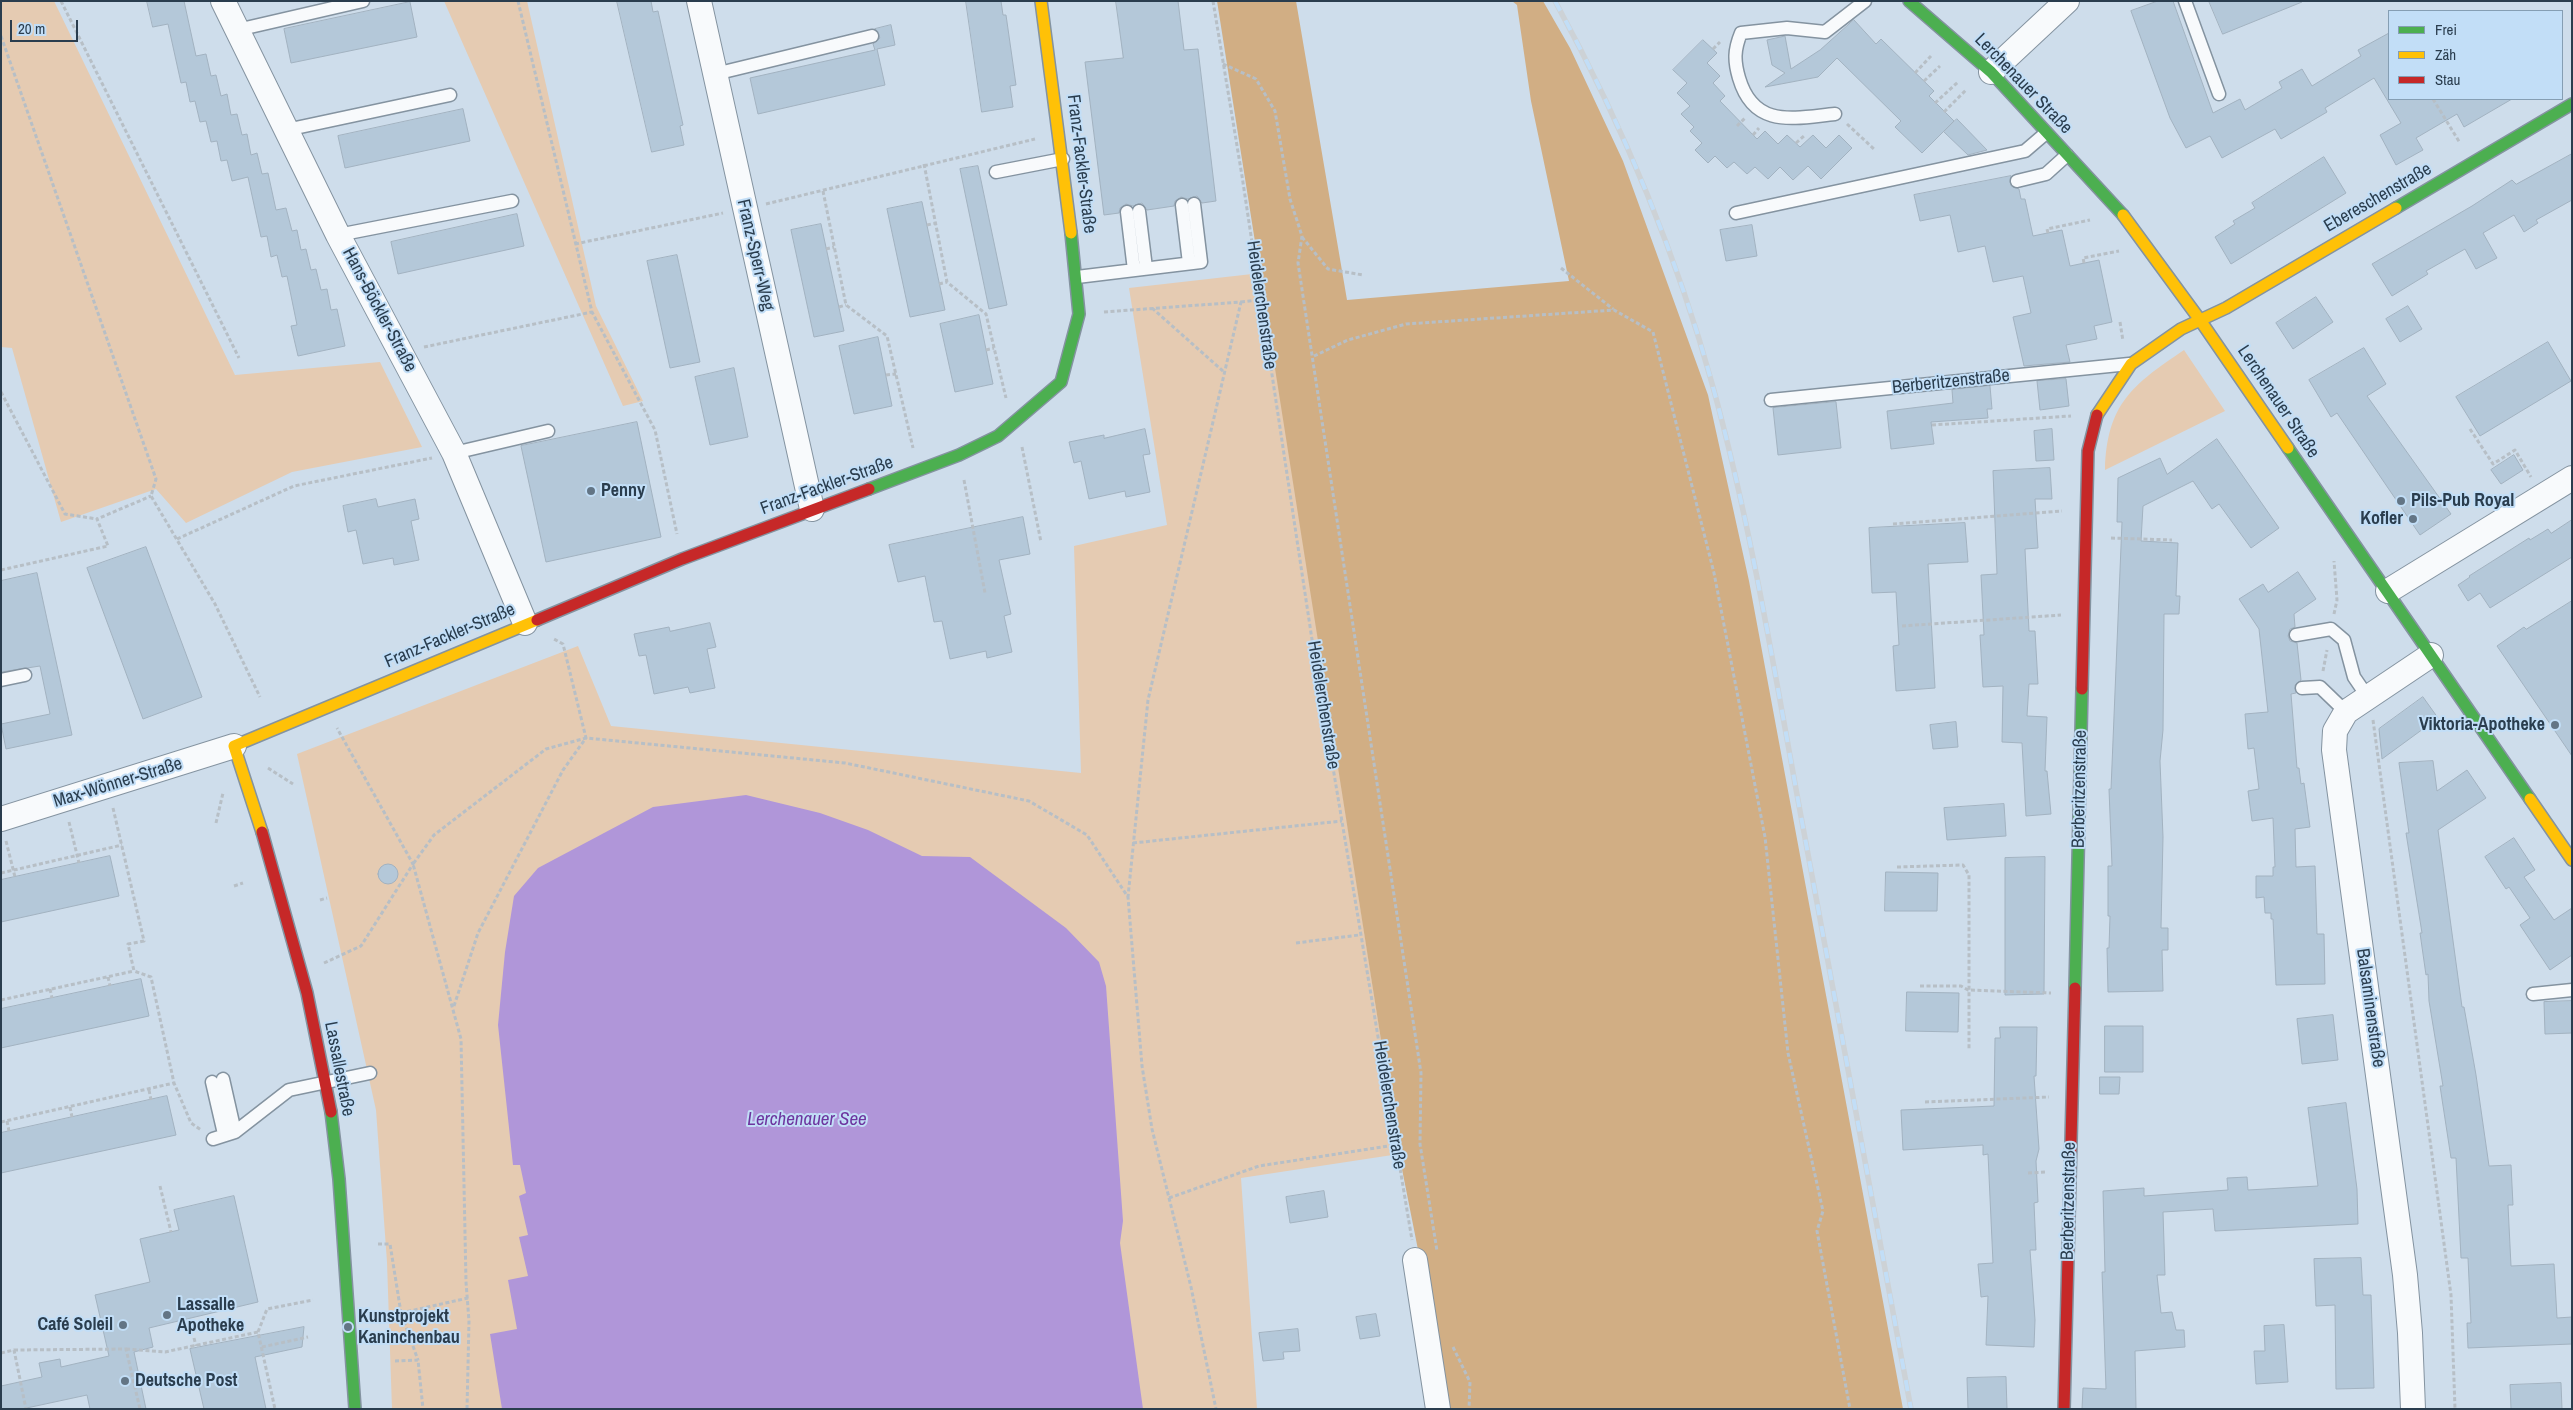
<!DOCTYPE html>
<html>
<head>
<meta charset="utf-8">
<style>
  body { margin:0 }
  #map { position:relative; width:2573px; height:1410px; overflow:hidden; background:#ceddeb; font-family:"Archivo Narrow",sans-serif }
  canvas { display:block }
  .frame { position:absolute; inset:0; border:2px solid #2a3d4e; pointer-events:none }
  .legend { position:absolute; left:2388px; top:10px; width:175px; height:90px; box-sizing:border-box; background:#c2def7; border:1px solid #859eb3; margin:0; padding:6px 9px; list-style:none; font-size:15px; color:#2a3d4e }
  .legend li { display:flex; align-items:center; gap:10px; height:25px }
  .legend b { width:25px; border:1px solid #859eb3 }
  .scale { position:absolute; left:10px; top:20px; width:68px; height:22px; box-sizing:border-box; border:2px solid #2a3d4e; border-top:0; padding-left:6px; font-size:15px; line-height:18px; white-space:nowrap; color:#2a3d4e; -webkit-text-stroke:4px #c2def7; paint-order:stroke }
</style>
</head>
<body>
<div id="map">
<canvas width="2573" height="1410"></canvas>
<div class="frame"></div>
<ul class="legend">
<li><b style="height:6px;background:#4caf50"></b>Frei</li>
<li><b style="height:6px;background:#ffc107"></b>Zäh</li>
<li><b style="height:6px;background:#c62828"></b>Stau</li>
</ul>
<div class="scale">20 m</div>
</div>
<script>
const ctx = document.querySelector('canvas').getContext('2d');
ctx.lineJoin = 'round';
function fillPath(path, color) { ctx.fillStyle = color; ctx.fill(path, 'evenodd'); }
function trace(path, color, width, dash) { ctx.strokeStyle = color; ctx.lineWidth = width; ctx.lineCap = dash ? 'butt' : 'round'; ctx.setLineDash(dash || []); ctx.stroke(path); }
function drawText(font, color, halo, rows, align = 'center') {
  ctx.font = font + ' "Archivo Narrow",sans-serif'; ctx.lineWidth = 4; ctx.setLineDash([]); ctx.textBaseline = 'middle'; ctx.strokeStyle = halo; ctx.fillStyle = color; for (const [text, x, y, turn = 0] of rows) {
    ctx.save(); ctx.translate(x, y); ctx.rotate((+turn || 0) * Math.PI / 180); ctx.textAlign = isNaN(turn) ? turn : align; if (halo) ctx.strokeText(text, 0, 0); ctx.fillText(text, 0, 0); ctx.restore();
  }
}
const green = new Path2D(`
  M1 1H54L235 375 380 362 422 447 292 472 186 523 156 489 61 522 12 348 1 347Z
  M444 1H527L596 306 643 401 623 406Z
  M1261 273 1399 1154 1241 1178 1257 1409H392L387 1262 376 1110 297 754 578 646 611 726 1081 773 1074 546 1167 525 1129 288Z
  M2184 350 2225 411 2105 470C2107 404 2132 385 2184 350Z`);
const forest = new Path2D(`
  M1217 1H1296L1347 300 1569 281 1531 101 1517 5 1512 1H1543L1570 48 1623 161 1708 395 1749 581 1903 1409H1444L1426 1290 1399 1154Z`);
const water = new Path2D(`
  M746 795 820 813 868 830 922 856 970 857 1066 928 1099 962 1106 986 1123 1221 1120 1243 1143 1409H502L490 1334 517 1329 508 1280 528 1276 519 1237 528 1235 519 1196 526 1193 520 1165H513L498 1025 505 952 514 896 538 868 653 807Z`);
const building = new Path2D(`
  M147 1H184L196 56 206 54 211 76 216 75 221 96 227 94 231 115 237 114 242 135 247 134 251 155 257 153 262 174 268 173 276 210 286 208 292 231 297 230 301 250 306 249 311 270 316 269 321 290 327 289 331 310 337 309 345 346 298 356 291 326 297 325 287 276 282 277 277 255 271 257 267 236 261 237 248 177 232 181 227 160 221 161 217 141 211 142 206 121 200 122 195 101 190 102 186 82 181 83 168 24 153 27Z
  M617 1H651L653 12 658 11 683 125 680 126 684 145 652 152Z
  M966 1H1001L1003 15H1006L1016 85 1010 86 1013 107 982 112Z
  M1116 1H1178L1184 50 1198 49 1216 201 1202 203 1197 196 1188 199 1181 197 1175 201 1174 206 1147 210 1142 203 1133 206 1126 204 1120 208 1119 213 1104 215 1085 62 1123 58Z
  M2158 1H2173L2213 113 2240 99 2245 110 2282 88 2279 82 2302 69 2312 86 2361 56 2358 50 2389 33V99H2512L2464 127 2457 114 2416 138 2423 150 2396 165 2380 135 2401 123 2374 78 2325 108 2327 112 2281 139 2275 129 2222 158 2210 136 2186 148 2170 118 2131 11Z
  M2209 1H2302V2L2223 34Z
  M410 2 417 37 291 63 284 29Z
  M1854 20 1876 44 1881 39 1934 91 1929 96 1954 121 1922 153 1895 127 1901 121 1837 58 1818 77 1765 87 1785 73 1772 65 1767 40 1785 36 1791 69 1820 50Z
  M891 25 895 45 877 49 885 85 758 114 750 78 875 50 873 44 880 38 875 29Z
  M1703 40 1717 53 1707 63 1720 76 1713 83 1725 96 1720 101 1757 139 1765 131 1778 144 1787 135 1800 147 1813 135 1826 148 1839 135 1852 148 1821 179 1808 166 1793 180 1780 167 1768 179 1755 167 1747 174 1734 162 1727 168 1715 156 1708 163 1695 150 1702 143 1690 131 1694 127 1681 114 1690 106 1677 93 1687 83 1673 70Z
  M463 109 470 141 345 168 338 136Z
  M1957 119 1987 150 1968 155 1944 132Z
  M2572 154V200L2536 220 2538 223 2524 232 2514 215 2483 233 2497 258 2476 269 2465 249 2426 271 2428 274 2392 296 2372 264 2472 206 2512 180 2516 184Z
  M2324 157 2346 193 2231 264 2215 237 2235 224 2233 221 2255 208 2252 203Z
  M978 166 1007 305 989 309 960 169Z
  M2011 176V186L2019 189 2021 199H2025L2033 236 2062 230 2070 266 2099 260 2112 322 2094 326 2097 339 2066 345 2070 362 2024 366 2013 317 2031 313 2023 276 1993 282 1985 246 1958 252 1950 215 1920 221 1914 195Z
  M922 202 945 310 910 317 887 209Z
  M517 214 524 246 398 274 391 242Z
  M821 224 844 331 814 337 791 230Z
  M1752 225 1757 256 1726 261 1720 230Z
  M677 255 700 362 670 368 647 261Z
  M2316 297 2333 322 2293 349 2276 323Z
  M2408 306 2422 329 2400 342 2386 319Z
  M979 315 993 384 955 392 940 324Z
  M878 337 892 406 854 414 839 346Z
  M2548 342 2571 381 2480 436 2456 397Z
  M2364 348 2386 384 2367 396 2451 514 2420 535 2337 413 2331 417 2309 380Z
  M734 368 748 437 710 445 695 377Z
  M2066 379 2069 406 2040 410 2037 381Z
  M1990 386 1992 409H1987L1988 418 1931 422 1934 444 1891 449 1887 411 1953 403 1952 390Z
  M1836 402 1841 448 1778 455 1773 408Z
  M637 422 661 537 546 562 521 446Z
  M1145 429 1150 454 1143 455 1150 492 1126 497 1125 491 1089 499 1081 461 1074 463 1069 442 1104 435V438Z
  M2052 429 2054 460 2036 461 2034 431Z
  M2217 439 2279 528 2251 548 2219 504 2212 509 2193 481 2143 506 2141 541 2178 543 2176 596H2180L2179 614H2164L2163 730 2160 761 2163 837 2161 928H2168V950H2162L2163 991 2108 992 2107 948H2109L2110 916H2108V866H2112L2109 789H2111L2122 522H2117L2118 478 2160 458 2167 474Z
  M2514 455 2523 470 2501 484 2491 470Z
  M2050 468 2052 499H2035L2038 548 2025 549 2029 631H2035L2038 684H2029L2027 716 2047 717 2045 771H2047L2051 814 2026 816 2022 743 2002 742 2003 686 1983 687 1980 635H1984L1981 575 1997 574 1993 471Z
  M376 499 378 507 415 499 419 519 411 521 419 560 394 565 393 558 363 564 356 530 348 532 343 506Z
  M1023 517 1030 554 999 560 1011 614 1004 616 1012 652 987 658 986 651 950 659 942 621 934 622 925 576 898 582 889 545Z
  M2572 520V557L2490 608 2480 593 2468 601 2458 585 2470 577 2469 576 2529 538 2530 540 2548 529 2551 533Z
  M1965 523 1968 562 1928 564 1935 688 1896 691 1893 646 1899 645 1896 592 1872 593 1869 528Z
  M146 547 202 697 143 719 87 568Z
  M2298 572 2316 599 2294 614 2295 627 2290 629 2288 636 2290 641 2297 643 2301 680 2295 685 2296 693 2291 694 2297 768H2299L2301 784 2304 783 2310 827 2295 829 2296 867 2315 866 2317 934H2324L2325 984 2276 985 2273 919H2271V913H2265L2264 897 2256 898V876H2273V867H2275L2273 818 2252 821 2248 791 2259 789 2254 748 2248 749 2245 714 2268 712 2259 629 2239 599 2263 584 2268 592Z
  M37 573 72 735 6 749 1 724 50 714 40 666 1 672V581Z
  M2572 601V756L2497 646 2524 627 2526 629Z
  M710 623 716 647 707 649 715 688 690 693 688 687 654 694 646 655 639 656 634 634 669 627 670 631Z
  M2423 697 2438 718 2382 759 2379 729Z
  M1956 722 1958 747 1933 749 1930 725Z
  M2433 761 2437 791 2467 770 2486 798 2438 830 2462 1007H2464L2476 1075 2489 1166 2511 1165 2513 1205H2508L2511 1266 2554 1264 2557 1318 2572 1317V1344L2468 1348 2467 1323H2471L2468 1258H2461L2456 1158H2451L2440 1086H2443L2429 1001 2428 974 2426 975 2420 933H2422L2406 833H2409L2399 763Z
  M2004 804 2006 836 1947 840 1944 808Z
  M2514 838 2535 870 2524 877 2554 920 2572 908V955L2550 970 2520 925 2530 918 2509 887 2506 889 2485 857Z
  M110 856 119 896 1 922V880Z
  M2045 857 2044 994 2005 995V858Z
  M378 874a10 10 0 1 1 20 0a10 10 0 1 1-20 0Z
  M1886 872 1938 873 1937 911H1885Z
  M141 979 149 1016 1 1048V1009Z
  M1907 992 1959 993 1958 1032 1906 1031Z
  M2572 1001V1033L2545 1034 2544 1002Z
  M2333 1015 2338 1060 2302 1064 2297 1019Z
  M2105 1026H2143V1072H2105Z
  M2000 1027H2037L2036 1076H2034L2039 1149 2036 1161 2038 1202 2034 1203 2036 1250H2030L2035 1320 2034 1347 1986 1345 1988 1296 1981 1297 1978 1264 1993 1263 1988 1154 1983 1155V1145L1903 1150 1901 1110 1994 1106 1995 1038H2000Z
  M2100 1077H2120L2119 1094H2100Z
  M167 1096 176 1135 1 1173V1133Z
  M2346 1103 2357 1189 2358 1224 2215 1231 2213 1209 2163 1212 2165 1275H2157L2161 1313 2172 1312 2176 1330H2184L2185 1347 2135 1351 2136 1409H2082L2083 1388 2106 1389 2102 1272H2105L2103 1191 2144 1188V1196L2228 1190 2227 1178 2247 1177 2248 1190 2318 1186 2308 1108Z
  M1324 1191 1328 1217 1290 1223 1286 1197Z
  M234 1196 258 1302 149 1328 153 1347 134 1352 146 1409H90L87 1395 22 1409H1V1386L42 1377 39 1363 60 1359 61 1367 109 1356 95 1295 150 1282 140 1239 179 1230 174 1210Z
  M2361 1258 2363 1295H2371L2374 1388 2336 1389 2335 1305 2316 1306 2314 1259Z
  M1376 1314 1380 1336 1360 1339 1356 1317Z
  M2284 1325 2288 1382 2256 1384 2254 1351H2265L2264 1326Z
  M304 1327 302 1347 255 1357 266 1409H204L190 1349Z
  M1298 1329 1300 1351 1283 1352 1284 1359 1263 1361 1259 1333Z
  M2006 1377 2007 1409H1968L1967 1378Z
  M2561 1383 2562 1409H2511L2510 1385Z`);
const path = new Path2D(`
  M61 1 239 358
  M518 1 592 312 655 430 677 534
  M1213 1 1242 176 1316 666 1412 1240
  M1 36 156 479 151 496 215 604 260 697
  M1713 49 1720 42
  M1223 64 1256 79 1275 111 1290 199 1302 236 1298 263 1421 1073 1420 1144 1437 1251
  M1915 73 1931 56
  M1924 81 1940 66
  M2433 99 2460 143
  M1935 103 1958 82
  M1944 112 1966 90
  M1847 124 1874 149
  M1737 126 1745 118
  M1753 135 1759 128
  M1796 143 1805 135
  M924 164 947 282 986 314 1006 398
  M823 191 846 305 887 336 913 448
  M766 204 1035 139
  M927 225 936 223
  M2048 233 2047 229 2090 220
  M1302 237 1328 269 1363 275
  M575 244 723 213
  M826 249 834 247
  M2084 263 2083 258 2119 251
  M1561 268 1613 309
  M939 284 947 282
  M1241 302 1259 300
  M839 307 846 305
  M1152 308 1224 372
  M1104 312 1241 302 1148 700 1128 897
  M2120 322 2123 341
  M424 347 592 312
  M986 350 994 348
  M1314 356 1348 340 1406 324 1614 310 1653 332 1714 573 1765 837 1788 1053 1823 1211 1817 1231 1850 1409
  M886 375 896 374
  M1 392 65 514 97 519
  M1932 425 2071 416
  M2470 429 2493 464 2515 450 2531 477
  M1022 447 1041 542
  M964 480 985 593
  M1893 524 2062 511
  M2111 538 2172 540
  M177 539 294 486 432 458
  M1 570 108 546 97 519 151 496
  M2334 614 2337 600 2334 561
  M1902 626 2061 615
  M2323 671 2327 650
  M2373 720 2451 1295 2455 1409
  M268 768 293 784
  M113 808 144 941 128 944 134 971 151 977 174 1083 191 1123 201 1130
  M69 822 79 863
  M216 823 223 793
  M6 841 15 877
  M1133 843 1342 821
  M1897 867 1963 865 1969 875V1049
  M1 873 122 845
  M234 886 243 883
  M320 900 327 898
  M1296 943 1359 935
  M324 963 361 946 413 864 337 728
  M108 977 110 986
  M1920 986H1961L1968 990 2051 993
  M50 989 52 998
  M1 1000 134 971
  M454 1006 478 933 563 770 586 738 563 644 554 639
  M149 1090 151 1100
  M1925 1102 2049 1097
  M70 1107 72 1117
  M7 1121 9 1131
  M1 1122 174 1083
  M2028 1173 2047 1172
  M160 1186 171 1232
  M1169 1198 1259 1166 1395 1145
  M378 1244H390L401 1313 418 1360
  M401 1313 468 1298
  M258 1332 267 1309 313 1300
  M194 1338 196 1346
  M262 1347 308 1337
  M1453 1347 1470 1382 1469 1409
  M126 1349 165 1352 258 1332 275 1409
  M14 1350 126 1349 140 1409
  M1 1353 14 1350 26 1409
  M395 1361 418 1360 423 1409
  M467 1409 469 1321 466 1282 461 1039 413 864 434 835 546 749 586 738 845 763 1029 801 1087 835 1128 897 1142 1066 1152 1129 1191 1287 1216 1409`);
const lane = new Path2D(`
  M2185 1 2219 94
  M237 30 363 1
  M715 74 872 36
  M1835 114C1794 118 1754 129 1739 78 1734 61 1734 50 1741 33L1787 28 1825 32 1865 1
  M286 130 450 95
  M996 172 1063 159
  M2017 181 2046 174 2067 155
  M1182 205 1189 263
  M1139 211 1146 268
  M1127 212 1134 270
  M1736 213 2025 151 2046 133
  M338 235 512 201
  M1077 277 1201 262 1194 204
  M1771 400 2129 364
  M454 453 548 431
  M2296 635 2331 629 2344 640 2354 677 2367 696
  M1 680 25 675
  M2302 688 2320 687 2346 712
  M2533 994 2572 990
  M223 1079 235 1132
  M212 1082 224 1134
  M213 1139 235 1132 289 1090 370 1073`);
const street = new Path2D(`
  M223 1 338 235 454 453 525 623
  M699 1 812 509
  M1991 72 2067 1
  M2388 591 2572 478
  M1 819 234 746
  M1415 1260 1438 1409
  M2413 1409 2410 1333 2405 1275 2334 750 2335 731 2346 712 2431 655`);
const fast = new Path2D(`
  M1909 1 1991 72 2123 215
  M2396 208 2572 104
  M2288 448 2530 799
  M869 489 959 455 998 436 1061 382 1079 314 1071 233
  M2075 988 2082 689
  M331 1112 339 1179 355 1409`);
const slow = new Path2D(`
  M1041 1 1071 233
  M2123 215 2200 320 2288 448
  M2097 415 2131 364 2181 329 2226 308 2396 208
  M2530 799 2572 860
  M262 832 234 746 537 620`);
const jam = new Path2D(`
  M537 620 682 559 869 489
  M2082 689 2088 451 2097 415
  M262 832 307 993 331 1112
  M2064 1409 2075 988`);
const rail = new Path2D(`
  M1555 1C1622 124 1676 252 1713 387 1751 526 1774 669 1800 811 1837 1010 1874 1209 1911 1409`);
const markers = [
  [591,491,5,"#637585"],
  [2401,501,5,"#637585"],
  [2413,519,5,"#637585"],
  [2555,725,5,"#637585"],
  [167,1315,5,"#637585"],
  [123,1325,5,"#637585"],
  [348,1327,5,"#637585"],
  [125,1381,5,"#637585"]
];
const streetNames = [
  ["Lerchenauer Straße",2023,84,46],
  ["Franz-Fackler-Straße",1081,164,83],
  ["Ebereschenstraße",2378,198,-30],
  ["Franz-Sperr-Weg",755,255,77],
  ["Heidelerchenstraße",1261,305,82],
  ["Hans-Böckler-Straße",379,310,62],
  ["Berberitzenstraße",1951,382,-6],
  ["Lerchenauer Straße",2278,402,56],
  ["Franz-Fackler-Straße",827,486,-20],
  ["Franz-Fackler-Straße",450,636,-23],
  ["Heidelerchenstraße",1323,705,81],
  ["Max-Wönner-Straße",118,783,-17],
  ["Berberitzenstraße",2080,789,-89],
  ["Balsaminenstraße",2370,1008,82],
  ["Lassallestraße",339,1069,79],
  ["Heidelerchenstraße",1389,1105,81],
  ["Berberitzenstraße",2069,1201,-89]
];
const poiNames = [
  ["Penny",601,491],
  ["Pils-Pub Royal",2411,501],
  ["Kofler",2403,519,"right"],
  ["Viktoria-Apotheke",2545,725,"right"],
  ["Lassalle",177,1305],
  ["Apotheke",177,1326],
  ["Kunstprojekt",358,1317],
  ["Kaninchenbau",358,1338],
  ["Café Soleil",113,1325,"right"],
  ["Deutsche Post",135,1381]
];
const waterNames = [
  ["Lerchenauer See",807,1120]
];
fillPath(green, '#e5cbb2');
fillPath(forest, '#d1ae84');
fillPath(water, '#b096d9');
fillPath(building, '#b4c8d9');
trace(building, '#a2b2c0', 1);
trace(lane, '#8493a0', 15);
trace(street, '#8493a0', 26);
trace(fast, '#8493a0', 14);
trace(slow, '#8493a0', 14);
trace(jam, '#8493a0', 14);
trace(path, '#b7bfc6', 3, [4, 2.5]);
trace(lane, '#f8fafc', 12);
trace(street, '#f8fafc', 24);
trace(fast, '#4caf50', 11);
trace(slow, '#ffc107', 11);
trace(jam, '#c62828', 11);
trace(rail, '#cdd2d6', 5.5);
trace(rail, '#c2def7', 4, [11]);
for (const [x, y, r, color] of markers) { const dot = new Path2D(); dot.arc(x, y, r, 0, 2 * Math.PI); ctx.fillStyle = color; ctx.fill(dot); trace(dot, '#c2def7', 2); }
drawText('18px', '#2a3d4e', '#c2def7', streetNames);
drawText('bold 18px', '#2a3d4e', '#c2def7', poiNames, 'left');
drawText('italic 19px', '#6d359f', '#c2def7', waterNames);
</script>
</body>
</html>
